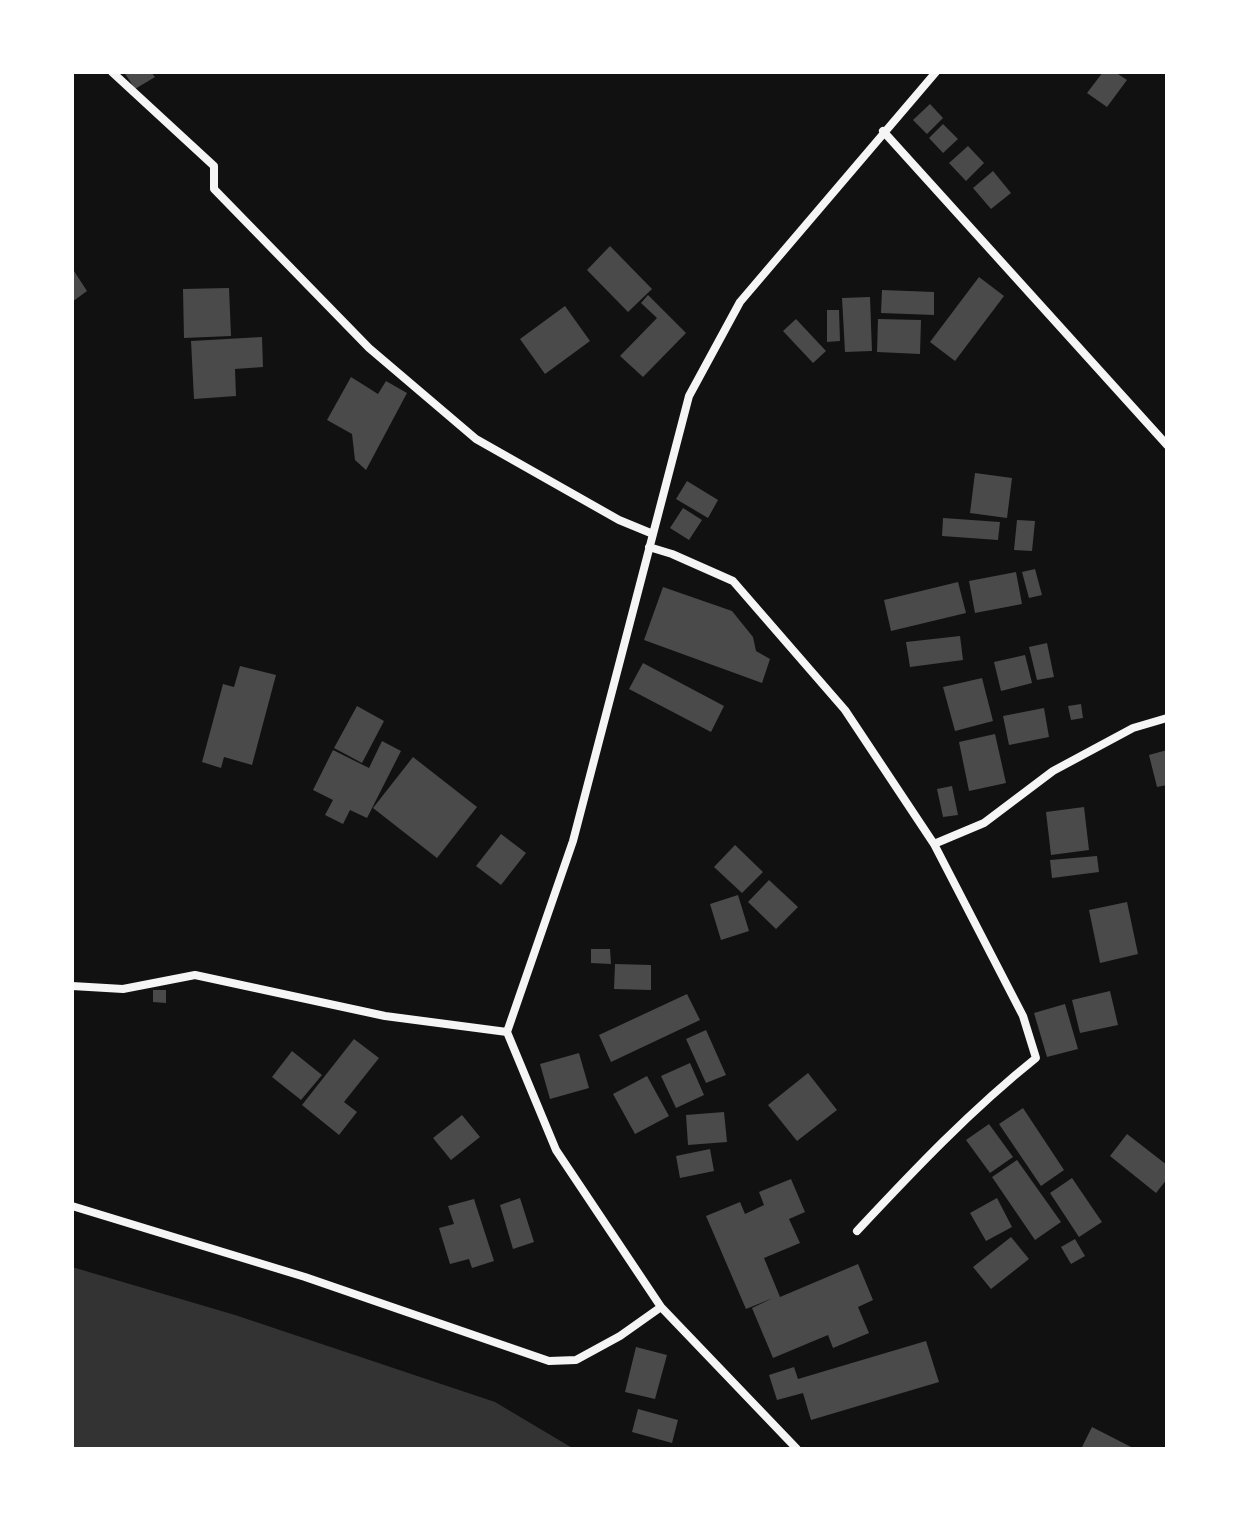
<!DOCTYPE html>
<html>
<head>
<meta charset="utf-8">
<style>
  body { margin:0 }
  #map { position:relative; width:1239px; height:1521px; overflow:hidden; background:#111; font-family:"Fira Sans",sans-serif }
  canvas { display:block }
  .frame { position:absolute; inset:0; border:74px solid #fff; pointer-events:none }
</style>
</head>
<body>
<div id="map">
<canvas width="1239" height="1521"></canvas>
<div class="frame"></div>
</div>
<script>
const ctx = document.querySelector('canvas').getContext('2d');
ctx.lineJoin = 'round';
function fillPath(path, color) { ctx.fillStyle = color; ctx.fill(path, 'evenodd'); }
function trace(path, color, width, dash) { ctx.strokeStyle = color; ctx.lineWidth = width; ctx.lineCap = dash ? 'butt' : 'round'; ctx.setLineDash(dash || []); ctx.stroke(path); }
const water = new Path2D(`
  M72 1267 235 1315 495 1402 574 1449H72Z`);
const building = new Path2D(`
  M124 72H151L155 77 135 89Z
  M1103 72H1115L1127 80 1107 107 1087 93Z
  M930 104 943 118 927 134 913 120Z
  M943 124 958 139 943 153 929 138Z
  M968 146 984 163 966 181 949 163Z
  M993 171 1011 193 991 209 973 188Z
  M610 246 652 289 628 312 587 270Z
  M72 268 87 291 72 302Z
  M979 277 1004 296 955 361 930 342Z
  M229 288 231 336 184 338 183 289Z
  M882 290 934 292V315L881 313Z
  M648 295 686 333 643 377 620 356 657 318 641 303Z
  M870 297 872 351 845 352 842 298Z
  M565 306 590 341 545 374 520 339Z
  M827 310H839L840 341 827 342Z
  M796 319 826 351 813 363 783 331Z
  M878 319 921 320 920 354 877 352Z
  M262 337 263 367 235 369 236 396 194 399 191 341Z
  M351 377 378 394 386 381 407 393 366 470 355 460 352 434 327 420Z
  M975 473 1012 478 1007 518 970 513Z
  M687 481 718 500 708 518 676 499Z
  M683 508 702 520 689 540 670 528Z
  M943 518 1000 522 998 540 942 536Z
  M1017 520 1035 521 1032 551 1014 550Z
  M1035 569 1042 595 1029 598 1022 572Z
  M1016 572 1022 604 975 613 969 581Z
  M958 582 966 613 891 631 884 600Z
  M663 587 732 611 753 637 756 651 770 659 762 683 644 640Z
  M960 636 963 660 910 667 906 642Z
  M1047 643 1054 677 1037 680 1029 647Z
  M1025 655 1032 683 1001 691 994 662Z
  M643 663 724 706 711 732 629 689Z
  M240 666 276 675 252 765 224 757 221 768 202 762 223 684 234 687Z
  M982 678 993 721 955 731 943 687Z
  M1081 704 1083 718 1071 720 1068 706Z
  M357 706 384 721 362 763 334 748Z
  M1044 708 1049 737 1009 745 1003 716Z
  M995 734 1006 783 969 791 959 742Z
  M382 741 401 751 367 818 350 810 343 824 325 815 333 800 313 790 333 750 369 768Z
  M1167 750V785L1157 787 1149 755Z
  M413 757 477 807 437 858 373 808Z
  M952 786 958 815 943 817 937 789Z
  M1084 807 1089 850 1051 855 1046 812Z
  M501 834 526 853 501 885 476 866Z
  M735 845 763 872 742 893 714 867Z
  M1097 856 1099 872 1052 878 1050 860Z
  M769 880 798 907 776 929 748 902Z
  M738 895 749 931 721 940 710 904Z
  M1127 902 1138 954 1100 963 1089 910Z
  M591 949H610L611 964 591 963Z
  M615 964 651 965V990L614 989Z
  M153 990H166V1003L153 1002Z
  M1110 991 1118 1025 1080 1033 1072 1000Z
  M687 994 700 1020 611 1062 599 1035Z
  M1065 1004 1078 1049 1047 1057 1034 1013Z
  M706 1030 726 1075 706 1083 686 1039Z
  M354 1039 379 1058 344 1102 357 1112 339 1135 302 1105Z
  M292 1051 322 1075 301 1100 272 1077Z
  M579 1053 589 1088 550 1099 540 1064Z
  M690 1063 704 1095 676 1108 661 1076Z
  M808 1073 837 1110 797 1141 768 1105Z
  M647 1076 669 1116 635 1134 613 1094Z
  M1023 1108 1064 1170 1041 1186 999 1124Z
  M724 1112 727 1142 688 1145 686 1115Z
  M462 1115 480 1137 451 1160 433 1138Z
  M989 1124 1013 1157 990 1173 966 1140Z
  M1127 1134 1167 1165V1179L1156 1193 1110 1156Z
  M710 1149 714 1171 680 1178 676 1156Z
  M1017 1160 1061 1222 1035 1240 992 1177Z
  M1072 1178 1102 1222 1079 1237 1050 1193Z
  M791 1179 805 1212 789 1219 800 1243 764 1258 780 1297 858 1264 873 1300 858 1307 869 1333 833 1348 828 1335 773 1358 752 1308 773 1298 746 1309 706 1216 740 1202 745 1214 764 1205 759 1192Z
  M520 1198 534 1242 513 1249 500 1205Z
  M997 1198 1012 1227 986 1241 970 1213Z
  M474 1199 494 1261 472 1268 469 1259 450 1264 439 1228 454 1224 448 1206Z
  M1011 1237 1029 1259 991 1289 973 1267Z
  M1075 1239 1085 1256 1071 1264 1061 1247Z
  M926 1341 939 1382 811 1420 803 1393 777 1400 769 1375 794 1367 798 1379Z
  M636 1347 667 1355 655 1399 625 1392Z
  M638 1409 678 1420 672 1443 632 1432Z
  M1092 1427 1135 1449H1081Z`);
const minor = new Path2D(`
  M112 72 214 166V189L369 348 476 439 619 520 653 534
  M883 131 1167 445
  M649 547 672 554 733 581 845 710 934 844 1023 1016 1036 1058C971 1110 914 1170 857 1231
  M934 844 984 823 1053 771 1133 728 1167 718
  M72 986 123 989 195 975 385 1016 507 1032
  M72 1206 305 1277 549 1361 576 1360 620 1336 661 1307
  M797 1449 661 1307 556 1150 507 1032 573 841 689 396 740 302 936 72`);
fillPath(water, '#333');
fillPath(building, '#4a4a4a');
trace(minor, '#f5f5f5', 8);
</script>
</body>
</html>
